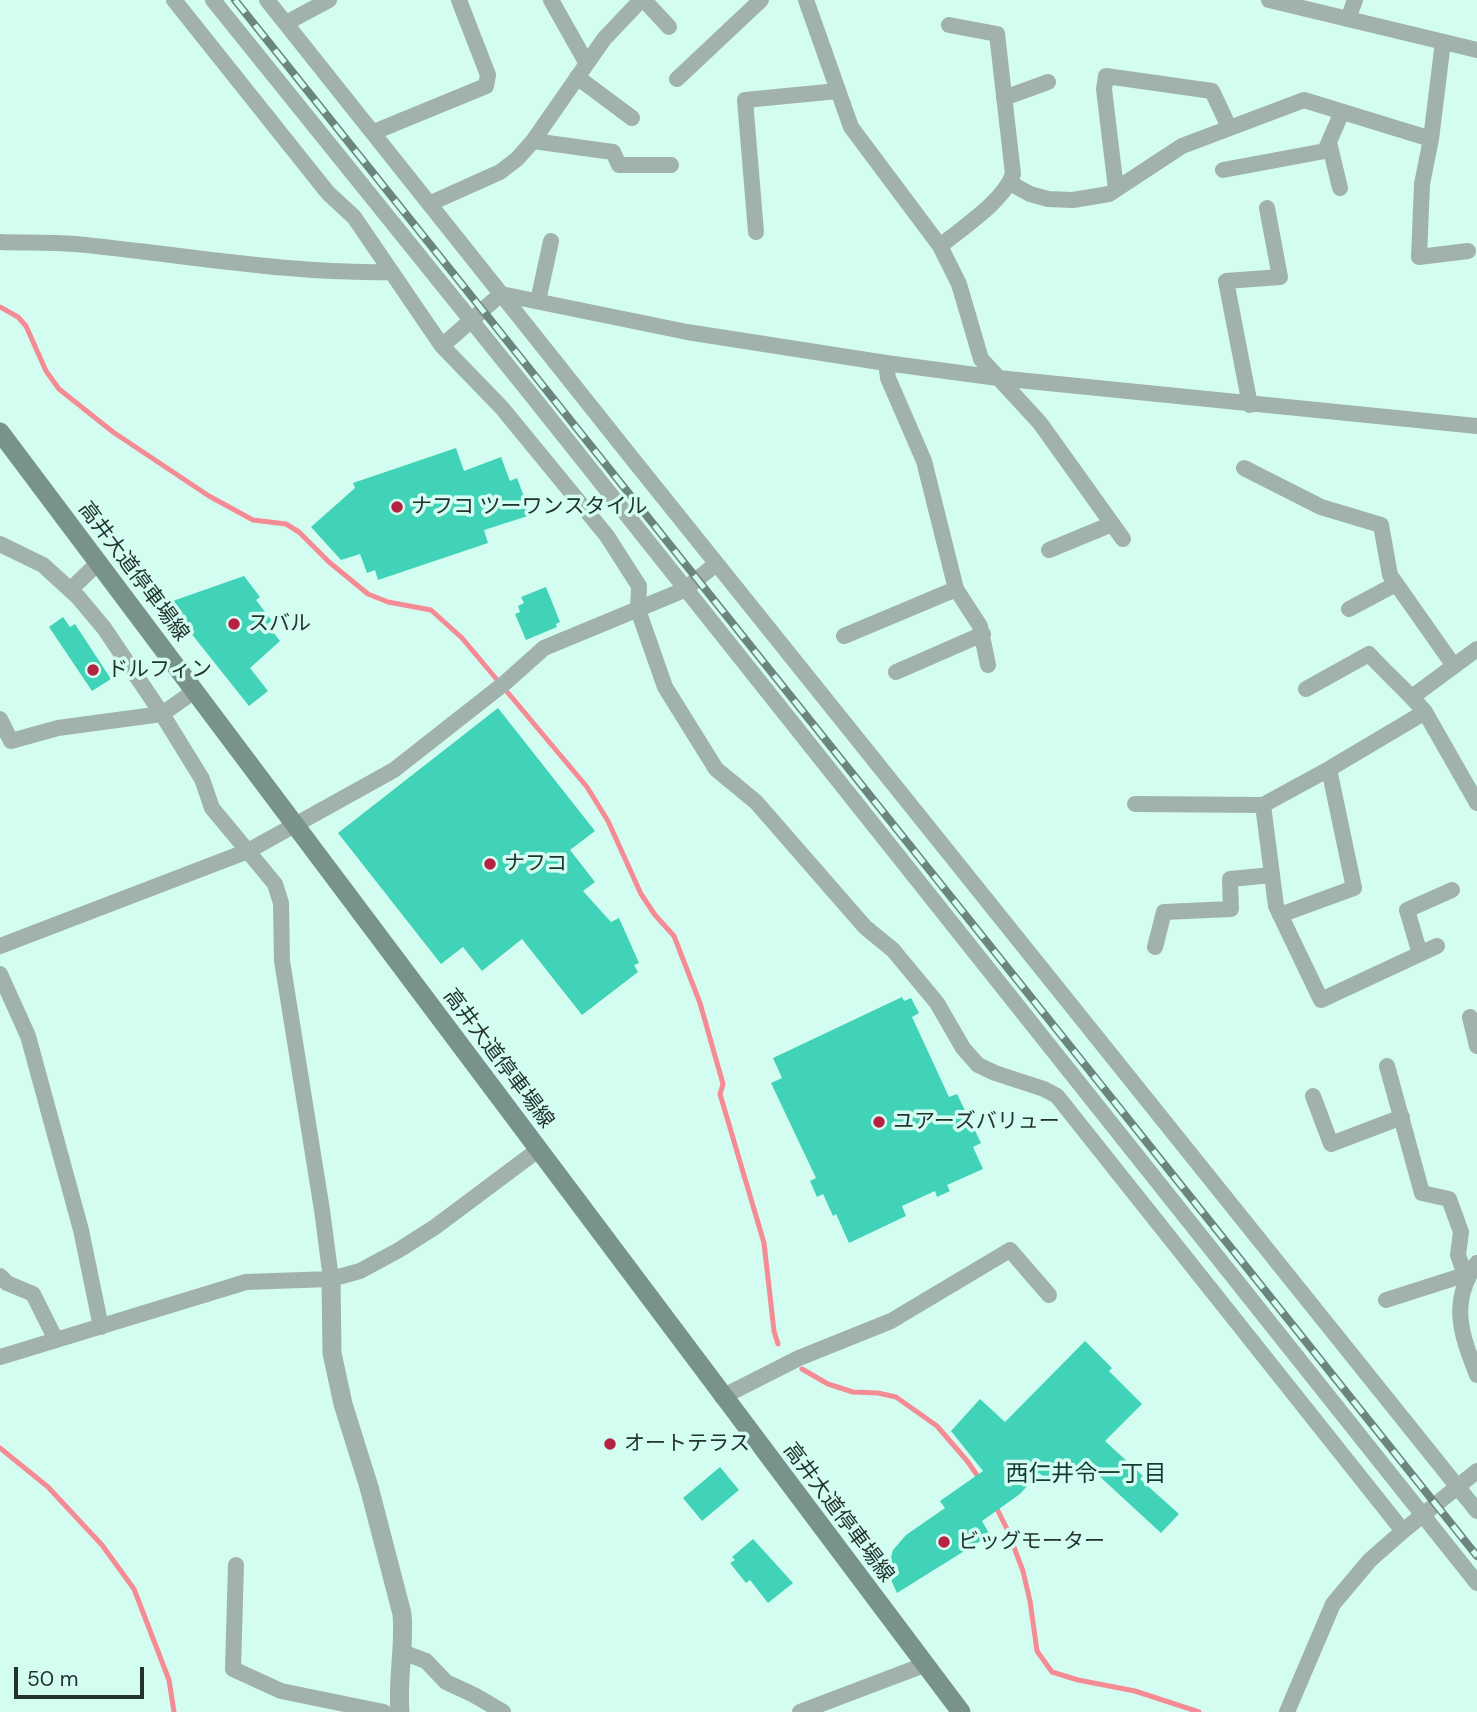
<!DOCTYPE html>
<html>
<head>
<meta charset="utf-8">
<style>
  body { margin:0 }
  #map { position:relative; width:1477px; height:1712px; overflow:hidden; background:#d4fdf2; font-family:"DM Sans",sans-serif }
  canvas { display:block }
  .scale { position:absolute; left:14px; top:1667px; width:130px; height:32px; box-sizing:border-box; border:4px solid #23332f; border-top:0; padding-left:9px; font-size:21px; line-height:24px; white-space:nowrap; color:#23332f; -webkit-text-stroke:5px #d4fdf2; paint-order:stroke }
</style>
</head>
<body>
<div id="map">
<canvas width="1477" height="1712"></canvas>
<div class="scale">50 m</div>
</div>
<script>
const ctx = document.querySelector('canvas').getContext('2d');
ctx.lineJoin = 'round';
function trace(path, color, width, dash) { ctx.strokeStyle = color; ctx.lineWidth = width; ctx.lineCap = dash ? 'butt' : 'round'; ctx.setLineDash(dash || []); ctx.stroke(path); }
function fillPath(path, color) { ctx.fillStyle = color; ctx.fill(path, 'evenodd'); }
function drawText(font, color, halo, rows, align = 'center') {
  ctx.font = font + ' "DM Sans","Noto Sans JP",sans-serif'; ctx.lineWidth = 7; ctx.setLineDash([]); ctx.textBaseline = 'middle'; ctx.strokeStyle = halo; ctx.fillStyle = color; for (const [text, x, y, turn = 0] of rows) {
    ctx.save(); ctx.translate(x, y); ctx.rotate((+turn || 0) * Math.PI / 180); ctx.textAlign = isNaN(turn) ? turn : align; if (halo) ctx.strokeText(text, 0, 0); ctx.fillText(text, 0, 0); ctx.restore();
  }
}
const stream = new Path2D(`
  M0 307 18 317 26 326 46 371 59 389 113 432 209 496 253 520 286 524 299 532 329 562 368 594 388 602 431 610 462 638 587 787 608 821 641 894 655 915 674 936 700 1003 723 1084 720 1094 764 1243 774 1331 778 1344
  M802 1369 828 1384 853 1392 878 1393 896 1397 937 1426 968 1462 981 1481
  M0 1448 48 1487 102 1545 134 1589 169 1680 174 1712
  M995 1505 1007 1529 1023 1571 1030 1601 1037 1651 1052 1672 1078 1680 1135 1691 1199 1712`);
const building = new Path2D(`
  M456 448 464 471 501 457 510 481 517 478 531 515 484 530 488 543 378 580 375 570 367 573 360 554 341 560 311 527 355 488 353 483Z
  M244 576 260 597 256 600 272 621 267 624 280 641 250 668 268 691 249 706 167 603Z
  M546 587 560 622 556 624 557 627 526 640 515 614 520 612 518 606 524 603 521 597Z
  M63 617 70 627 75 624 111 679 92 691 49 627Z
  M498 708 595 831 570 850 595 882 583 891 611 922 619 918 639 963 634 965 638 972 582 1015 522 939 482 971 463 947 441 964 338 833Z
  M902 997 904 1001 911 998 919 1013 912 1017 949 1097 957 1094 981 1143 973 1147 983 1169 947 1185 950 1191 937 1197 935 1191 902 1206 906 1216 849 1243 836 1214 833 1216 823 1194 817 1197 810 1181 816 1178 771 1083 782 1078 773 1058Z
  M1085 1341 1112 1368 1109 1371 1142 1404 1105 1441 1143 1476 1140 1479 1179 1514 1161 1533 1084 1462 1068 1479 1056 1468 1046 1479 1039 1473 1020 1494 982 1521 990 1535 897 1593 887 1571 893 1550 906 1535 945 1508 940 1501 983 1471 951 1431 980 1399 1005 1422Z
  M720 1467 739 1490 702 1521 683 1498Z
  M753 1539 793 1583 768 1603 750 1580 746 1583 730 1563 735 1560 732 1557Z`);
const minor = new Path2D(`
  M174 0 328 193 354 217 442 346 502 408 607 536 639 586 638 610 665 687 716 769 756 802 865 927 893 950 937 1003 963 1048 978 1065 995 1073 1044 1089 1057 1096 1403 1531 1370 1560 1333 1604 1287 1712
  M213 0 533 397 1477 1583
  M267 0 631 457 1477 1511
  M551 0 586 62
  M644 0 669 27
  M806 0 851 127 940 246 959 284 981 359 1040 423 1123 539
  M1269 0 1477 50
  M1348 19 1355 0
  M286 23 329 0
  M577 77 632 118
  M677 79 761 0
  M1004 98 1048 82
  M374 132 486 86 488 75 459 0
  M1431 139 1443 42
  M533 141 613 152 619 165H671
  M1329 142 1340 188
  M1223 170 1325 151 1342 112
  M1010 183 1030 194 1048 199 1073 200 1109 194 1182 146 1304 100 1431 139 1422 184 1419 257 1468 251
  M1116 189 1104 89 1106 76 1212 91 1229 127
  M431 203 500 172 517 159 533 141 604 39 641 0
  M756 232 745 100 838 91
  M0 242C25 243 50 242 75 244 180 254 285 274 391 272
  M940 246C962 228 1004 201 1013 174L997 34 949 25
  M501 294 687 332 886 363 998 378 1477 426
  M538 301 551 241
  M442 346 501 294
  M886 363 888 378 924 461 956 589 980 626 988 665
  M1250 405 1226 281 1280 277 1267 208
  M1244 468 1321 507 1381 525 1390 575 1454 666
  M0 544 43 565 78 597 104 628 162 714 202 779 212 808 275 884 281 903 282 961 322 1210 331 1279
  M1049 550 1112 524
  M71 589 98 563
  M1349 609 1396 584
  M844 636 956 589
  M896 672 983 634
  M1412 697 1477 649
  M1425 712 1477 803
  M0 719 11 741 58 728 162 714 193 692
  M1135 804 1263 805 1329 769
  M1263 805 1276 906 1321 1000 1437 946
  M1280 915 1354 888 1329 769 1425 712C1407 691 1387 674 1369 654L1306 689
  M0 946 248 851 394 770 506 682 544 648 684 590 716 564
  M1155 947 1164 912 1231 909 1230 879 1272 875
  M1420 954 1407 910 1452 890
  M0 974 28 1036 81 1230 101 1327
  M1470 1017 1477 1046
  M1313 1096 1331 1144 1402 1117
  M1477 1263C1449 1302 1461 1334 1477 1375
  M0 1276 7 1283 33 1294 56 1340
  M1386 1300 1458 1277 1466 1278 1458 1255 1461 1232 1449 1199 1422 1193 1387 1066
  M0 1357 246 1282 331 1279 360 1271 399 1250 435 1227 538 1150
  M722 1397 799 1358 891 1321 1010 1250 1049 1295
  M1403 1531 1477 1471
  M236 1565 233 1669 281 1691 384 1712
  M402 1652 426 1661 446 1682 474 1695 503 1712
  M800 1712 924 1665`);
const tertiary = new Path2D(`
  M331 1279 332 1353 343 1404 369 1487 402 1614C405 1647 397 1679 400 1712`);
const secondary = new Path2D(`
  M0 432 961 1712`);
const rail = new Path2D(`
  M235 0 1477 1556`);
const markers = [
  [397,507,7,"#b52342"],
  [234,624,7,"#b52342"],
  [93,670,7,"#b52342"],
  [490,864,7,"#b52342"],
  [879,1122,7,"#b52342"],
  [610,1444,7,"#b52342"],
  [944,1542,7,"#b52342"]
];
const poiNames = [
  ["ナフコ ツーワンスタイル",411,507],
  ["スバル",248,624],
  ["ドルフィン",107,670],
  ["ナフコ",504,864],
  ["ユアーズバリュー",893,1122],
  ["オートテラス",624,1444],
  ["ビッグモーター",958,1542]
];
const streetNames = [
  ["高井大道停車場線",133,572,53],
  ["高井大道停車場線",498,1059,53],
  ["高井大道停車場線",838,1513,53]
];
const neighbourhoodNames = [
  ["西仁井令一丁目",1086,1475]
];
trace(stream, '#f58b94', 5);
fillPath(building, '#40d3b8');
trace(minor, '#a1b2ad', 16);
trace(tertiary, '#a1b2ad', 19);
trace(secondary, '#7a928c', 19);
trace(rail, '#6c867f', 8);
trace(rail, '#d4fdf2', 5, [16]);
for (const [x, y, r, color] of markers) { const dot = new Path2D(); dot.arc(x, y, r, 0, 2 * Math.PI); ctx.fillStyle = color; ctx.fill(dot); trace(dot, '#d4fdf2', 2.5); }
drawText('21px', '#23332f', '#d4fdf2', poiNames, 'left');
drawText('21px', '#23332f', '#d4fdf2', streetNames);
drawText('23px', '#153a32', '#d4fdf2', neighbourhoodNames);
</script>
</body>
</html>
